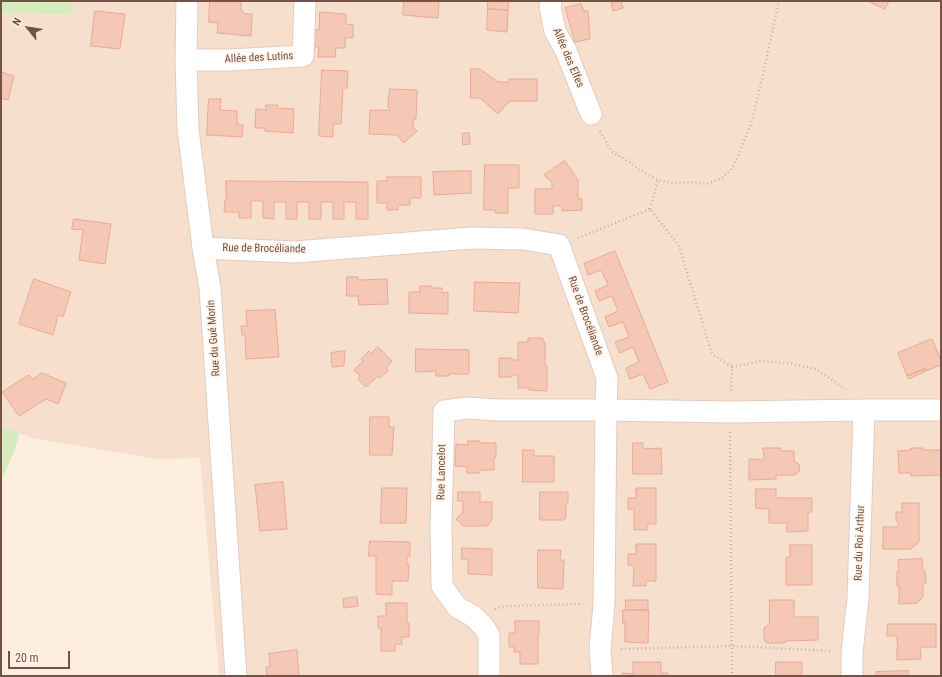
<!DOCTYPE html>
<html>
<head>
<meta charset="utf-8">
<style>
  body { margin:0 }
  #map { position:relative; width:942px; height:677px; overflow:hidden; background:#feeedf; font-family:"Roboto Condensed",sans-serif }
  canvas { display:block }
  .frame { position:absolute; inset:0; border:2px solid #755146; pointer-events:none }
  .north { position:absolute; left:8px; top:8px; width:40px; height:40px; -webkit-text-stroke:3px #fff3e7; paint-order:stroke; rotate:300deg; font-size:11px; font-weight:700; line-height:16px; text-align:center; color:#755146 }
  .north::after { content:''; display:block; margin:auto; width:14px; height:18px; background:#755146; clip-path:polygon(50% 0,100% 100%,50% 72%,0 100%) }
  .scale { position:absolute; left:8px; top:651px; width:62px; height:18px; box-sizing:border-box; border:2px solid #755146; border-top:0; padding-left:5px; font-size:12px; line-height:14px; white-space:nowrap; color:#755146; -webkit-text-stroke:3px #fff3e7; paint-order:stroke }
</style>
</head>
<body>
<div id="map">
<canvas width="942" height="677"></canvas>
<div class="frame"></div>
<div class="north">N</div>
<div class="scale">20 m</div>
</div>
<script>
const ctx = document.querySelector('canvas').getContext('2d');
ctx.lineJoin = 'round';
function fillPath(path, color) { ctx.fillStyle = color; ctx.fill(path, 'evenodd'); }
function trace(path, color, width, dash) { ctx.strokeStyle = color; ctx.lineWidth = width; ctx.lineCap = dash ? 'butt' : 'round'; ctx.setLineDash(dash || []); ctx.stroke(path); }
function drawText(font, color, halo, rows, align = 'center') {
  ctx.font = font + ' "Roboto Condensed",sans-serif'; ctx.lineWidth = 3; ctx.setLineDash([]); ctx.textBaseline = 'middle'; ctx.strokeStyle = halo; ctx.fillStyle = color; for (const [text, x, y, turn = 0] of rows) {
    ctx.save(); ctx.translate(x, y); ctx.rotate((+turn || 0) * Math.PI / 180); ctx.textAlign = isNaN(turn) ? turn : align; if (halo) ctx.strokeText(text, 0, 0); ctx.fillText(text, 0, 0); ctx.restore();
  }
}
const residential = new Path2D(`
  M73 1H941V676H219L200 458 157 459 31 438 1 425V13L72 15Z`);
const green = new Path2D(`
  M1 1H73L72 15 1 13Z
  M1 425 19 433 15 450 1 481Z`);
const building = new Path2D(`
  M210 1H241V9L245 14H252L251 36 217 33 218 23 209 22Z
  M404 1H439L438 18 403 15Z
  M488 1H509L508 10 488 9Z
  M614 1H621L623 8 613 11 611 2Z
  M868 1H889L885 9Z
  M581 4 584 11H588L590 39 575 42 565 8Z
  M488 9 508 10 507 32 487 30Z
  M95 11 125 14 120 49 91 46Z
  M320 12 346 14V24L353 25V38H345V48H336L335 57H318L319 47 312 46 313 30H319Z
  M471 69H480L498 82H509V79H537V101H510L498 114 480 98H471Z
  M322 70 348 71 347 88H343L341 124H333V137L319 136Z
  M1 72 14 76 8 100 1 98Z
  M390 89 417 90 416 119H413V127L417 131 404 143 397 135 369 134 370 110H390V107H388Z
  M209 99H221L220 110 237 111V124L243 125 242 137 207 135Z
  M266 105H278L277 108 294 109 293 133 265 131V128H255L256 109 266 110Z
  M469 133 470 144 463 145 462 134Z
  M565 161 578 180V199H582V210L562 211V206H553V214H535V189H552V183L544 175Z
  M485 165H519V188H508V213H495V210H484Z
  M471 171V193L434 195 433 172Z
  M387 177H421V198H410V205H398V210H387V203H377V181H387Z
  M226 181 368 182V219H356V202H344V219H333V202H321V219H309V202H297V219H286V202H274V219L263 218V201H251V218H239V212H224L225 200H226Z
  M74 219 111 224 105 264 79 260 83 230 72 229Z
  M615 251 668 382 650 389 643 374 630 379 626 368 639 362 633 347 620 353 615 342 629 337 623 322 609 327 605 317 618 311 612 296 599 301 595 291 608 285 601 270 588 275 584 264Z
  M347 277H358V280L387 279 388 304 359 305 358 296H347Z
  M34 279 71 292 63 317 58 315 53 335 19 324Z
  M475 282 520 283 518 313 474 311Z
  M420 286H432V288H442V293L448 292V314L409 313V292H420Z
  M275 310 279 357 246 359 245 335H242L241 326H247L246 311Z
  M528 338H543V342H545V366H547V391L529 390V388H518V375H512V377H499V358H512V360H518V342H528Z
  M932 339 941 360V365L926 371 925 369 907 376 898 353Z
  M378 347 392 361 386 368 388 371 380 378 378 376 366 387 358 379 360 376 354 370 363 361 361 359 369 351 371 353Z
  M416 349 469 350V374H449V376H436V371L416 372Z
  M345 351 344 366 332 367 331 353Z
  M925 369 926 371 909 379 907 376Z
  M42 373 66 383 58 404 46 399 19 416 2 392 29 375 33 379Z
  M370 417H389V427H394L392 455H370Z
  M468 441H480V443H496V457H494V470H480V473H467V467L455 466 456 444 468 445Z
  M633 443H643V449L661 448 662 474H633Z
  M763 448H781L780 451H794V461L800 465 799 471 795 475H776V479L749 480V459H759L760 461 764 458Z
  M911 448H923V450H941V475L911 476V473H899L898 451 911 450Z
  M523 450H534V456H554V482H523Z
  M283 482 287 529 260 531 255 485Z
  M382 488H407L406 523H381Z
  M636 488H656V524H647V530H634V509H628V498H636Z
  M756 489H776V498H812V512H808V531L787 532V523H769V509L756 508Z
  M458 492H480V502H492V520L487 526H463L456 519 463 512V501H458Z
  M540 492H568V502L566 504V517L564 520H540Z
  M902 503H919V542L911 549H883V527H897L899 524 896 521V512H902Z
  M370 541 410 542V556H407V565L409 564 408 581H392V595L376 594V556H369Z
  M636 544H656V581H646V586H633L634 566 628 565V554H636Z
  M790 545H812V585H786V557H790Z
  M462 548 492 549V575L468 574V559H462Z
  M538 550H561L560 560H564L563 589 538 588Z
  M922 559 923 570 925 571 926 583H923V597L917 603 899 604V586H897V571H899L898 560Z
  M357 597 358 606 344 608 343 599Z
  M626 600H648V610H626Z
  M770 600H794V617H818V640L785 641V643H768L764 640V628L769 624Z
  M386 603H407V623H409V637H402V644H395V651H381V628H378V616H386Z
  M623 610H649L648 643 625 642V622L623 623Z
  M515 621H539V634H538V664H520V652H514L515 647H509V633H515Z
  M888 624H936V647H920L921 659 897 660V649L898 644H897V636H887Z
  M297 650 299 676H267L266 667H270L269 654Z
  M633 662H661V673H668V676H634Z
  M776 662H802V676H776Z
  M908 671V676H876V672Z
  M623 673 634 674V676H623Z`);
const path = new Path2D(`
  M600 131 611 151 631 163 638 169 658 180 672 183 691 182 707 184 722 178 731 170 738 156 751 124 762 79 779 1
  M650 209 658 180
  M578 238 650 209 679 246 712 354 732 367 731 391
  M732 367 760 361 788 363 816 369 845 389
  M730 432 732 676
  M495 609 504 606 583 604
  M621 649 732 646 831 651`);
const minor = new Path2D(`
  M187 1 186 60 188 129 203 248 210 288 236 676
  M551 1 550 7 555 31 566 51 591 114
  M186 60H230L303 56 305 1
  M203 248 295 252 471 238 523 239 559 245 607 378 606 410 730 412 864 410H941
  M489 676V635L484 627 473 616 457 607 442 586 441 524 444 411 467 408 498 410H606L604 604 600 649 602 676
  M852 676V652L858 598 864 410`);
const streetNames = [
  ["Allée des Lutins",259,58,-3],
  ["Allée des Elfes",568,58,67],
  ["Rue de Brocéliande",264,249,1],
  ["Rue de Brocéliande",585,316,70],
  ["Rue du Gué Morin",214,338,-94],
  ["Rue Lancelot",442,472,-89],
  ["Rue du Roi Arthur",860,543,-88]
];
fillPath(residential, '#f6dfcd');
fillPath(green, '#d6ebbd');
fillPath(building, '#f5c7b5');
trace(building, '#e8aa95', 1);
trace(minor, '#e4cbbe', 23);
trace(path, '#d9aa99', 2.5, [1, 3]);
trace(minor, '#fff', 21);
drawText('11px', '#755146', '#fff3e7', streetNames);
</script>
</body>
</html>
